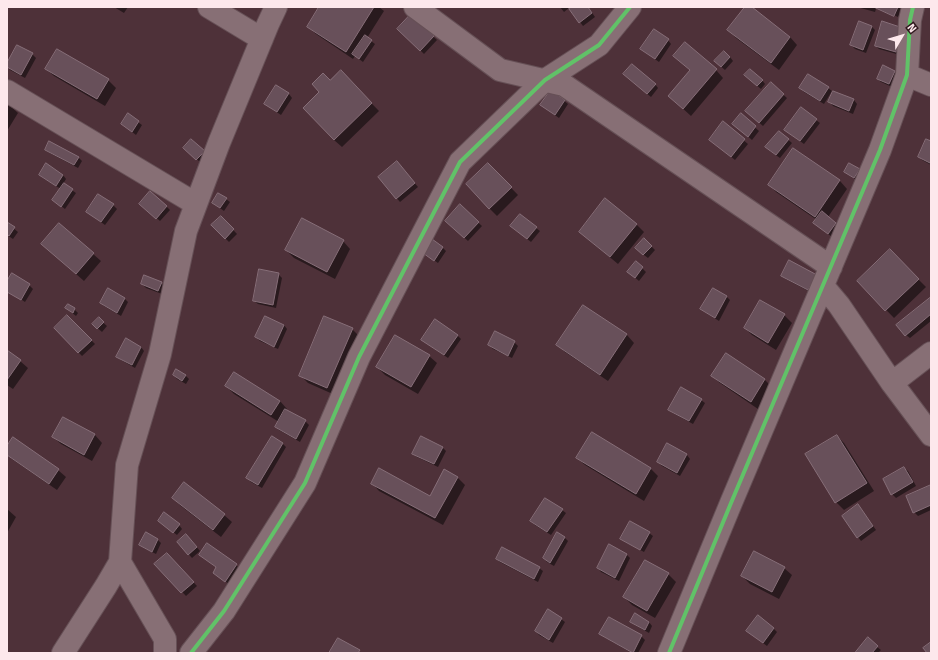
<!DOCTYPE html>
<html>
<head>
<meta charset="utf-8">
<style>
  body { margin:0 }
  #map { position:relative; width:938px; height:660px; overflow:hidden; background:#4e3139; font-family:"Fira Sans",sans-serif }
  canvas { display:block }
  .frame { position:absolute; inset:0; border:8px solid #fde8ec; pointer-events:none }
  .north { position:absolute; left:882px; top:16px; width:40px; height:40px; -webkit-text-stroke:3px #30181e; paint-order:stroke; rotate:52deg; font-size:11px; font-weight:700; line-height:16px; text-align:center; color:#fde8ec }
  .north::after { content:''; display:block; margin:auto; width:14px; height:18px; background:#fde8ec; clip-path:polygon(50% 0,100% 100%,50% 72%,0 100%) }
</style>
</head>
<body>
<div id="map">
<canvas width="938" height="660"></canvas>
<div class="frame"></div>
<div class="north">N</div>
</div>
<script>
const ctx = document.querySelector('canvas').getContext('2d');
ctx.lineJoin = 'round';
function fillPath(path, color) { ctx.fillStyle = color; ctx.fill(path, 'evenodd'); }
function trace(path, color, width, dash) { ctx.strokeStyle = color; ctx.lineWidth = width; ctx.lineCap = dash ? 'butt' : 'round'; ctx.setLineDash(dash || []); ctx.stroke(path); }
const shadow = new Path2D(`
  M114 7H128L124 13Z
  M321 7H379L384 11 367 38 375 44 363 62 355 56 353 59 316 34 308 27Z
  M560 7H570L564 12Z
  M573 7H588L595 17 583 26 580 22Z
  M746 7H750L790 37 797 45 779 70 736 38 729 30Z
  M857 7H903L898 17 876 7V9L898 19 876 9 875 12Z
  M411 16 437 40 424 54 399 29Z
  M872 27 875 30 866 53 855 49 851 45Z
  M903 28 900 55 879 49 876 46Z
  M668 40 671 44 659 62 645 52Z
  M32 54 36 58 25 78 10 70 7 66Z
  M675 56 716 70 723 78 691 116 669 96 690 70Z
  M730 57 733 61 725 70 719 65Z
  M46 69 108 80 116 88 105 106 54 76Z
  M894 72 898 75 892 87 881 82 878 79Z
  M628 78 655 84 658 88 651 97Z
  M348 79 379 111 342 147 334 140 330 82Z
  M749 79 762 80 765 84 761 89Z
  M771 84 787 98 763 126 750 115Z
  M277 87 289 94 292 98 281 115 269 107Z
  M800 88H828L832 91 824 104 804 92Z
  M552 91 568 104 559 118 545 108Z
  M834 92 854 100 857 104 853 114 833 106 830 102Z
  M7 103 18 113 7 131Z
  M128 115 142 125 136 135 122 124Z
  M741 115 759 131 752 140 737 127Z
  M816 120 820 123 804 144 789 133Z
  M723 123 748 144 735 160 714 143Z
  M779 132 792 143 780 158 770 151Z
  M192 140 208 155 201 163 185 148Z
  M931 142V165L922 160 919 156Z
  M793 149 840 181 847 189 828 217 839 227 832 237 818 226 817 220 776 192 769 184Z
  M46 150 78 157 82 161 78 168 50 153Z
  M488 164 518 195 497 216 489 208Z
  M400 166 418 187 400 202 379 177Z
  M859 170 863 173 858 181 849 175 845 171Z
  M40 175H63L66 179 63 184 76 193 65 209 53 200 61 189 43 178Z
  M226 199 230 202 224 211 217 206 213 203Z
  M113 205 117 209 105 225 91 215Z
  M166 206 170 210 160 221 144 207Z
  M460 206 482 226 468 241 446 221Z
  M221 217 237 234 229 242 212 225Z
  M7 223 18 232 13 239 7 235Z
  M59 224 101 261 84 281 42 244Z
  M636 224 644 232 618 264 588 239 580 232Z
  M511 226 536 228 540 231 531 242Z
  M343 241 350 249 335 279 294 258 286 250Z
  M651 246 655 250 648 258 640 252Z
  M443 248 446 251 438 263 428 256Z
  M890 251 926 287 894 318 858 281Z
  M636 262 646 272 639 281 632 275Z
  M278 274 282 278 276 308 258 304 254 301Z
  M12 275 29 285 33 289 25 302 7 290V283Z
  M782 275 816 276 812 293 786 279Z
  M161 283 165 286 162 294 146 288 142 284Z
  M109 289 125 299 128 302 121 316 104 306 101 303Z
  M713 289 727 297 730 300 719 321 705 312 701 309Z
  M931 298V321L910 338 906 335Z
  M761 301 784 315 792 323 776 350 752 335 745 328Z
  M584 306 627 335 634 343 608 381 565 352 558 345Z
  M66 308 74 309 78 313 76 316Z
  M67 316 95 344 82 356 55 328Z
  M265 317 284 325 287 329 278 349 260 341 256 337Z
  M99 319 107 326 102 332 93 324Z
  M352 329 360 337 335 395 308 383 300 375Z
  M495 333 514 342 518 346 512 358 493 349 489 345Z
  M457 335 461 339 448 358 426 343Z
  M127 340 141 347 144 351 135 368 121 360 117 357Z
  M7 352 20 361 28 368 13 389 7 385Z
  M726 355 765 380 772 387 758 409 720 383 712 376Z
  M429 356 437 363 418 394 385 375 377 367Z
  M174 375H185L189 379 186 384 177 379Z
  M226 386 280 401 287 409 286 411 305 421 309 425 300 442 279 430 276 427 279 422 234 394Z
  M701 400 705 403 693 424 673 413 669 410Z
  M64 418 95 435 102 443 92 461 61 444 53 437Z
  M592 433 651 469 658 476 644 501 585 465 577 458Z
  M837 436 844 443 874 491 844 510 836 502Z
  M272 437 283 444 286 447 262 488 251 482 248 478Z
  M668 444 687 455 690 459 680 476 662 466 658 462Z
  M7 447 58 470 66 477 57 490 12 459 7 455Z
  M442 447 446 451 438 467 417 457 413 454Z
  M904 468 908 471 916 486 896 498 892 494Z
  M457 477 465 485 443 525 379 491 372 483 431 497Z
  M931 486V510L918 516 914 512Z
  M173 498 224 515 232 522 221 537 181 506Z
  M7 509 16 517 7 533Z
  M861 509 876 530 861 541 858 537Z
  M562 510 566 513 551 535 535 525 531 521Z
  M163 524 179 525 182 529 177 535Z
  M649 533 653 536 644 552 625 542 622 539Z
  M146 534 158 540 161 543 156 554 144 548 140 545Z
  M564 537 568 541 554 566 547 562 544 558Z
  M190 539 200 551 192 558 178 542Z
  M167 554 197 586 186 596 156 564Z
  M626 554 630 558 619 581 601 572 598 568Z
  M200 555 236 565 240 569 229 584 214 573 217 568Z
  M497 559 539 568 543 571 538 582 500 562Z
  M784 568 792 575 779 599 750 584 742 576Z
  M668 574 676 582 655 618 632 605 624 597Z
  M561 619 565 622 553 643 539 635 536 631Z
  M631 622H649L652 626 649 633 635 625Z
  M773 628 777 632 767 646 751 634Z
  M601 634 641 636 645 640 638 653H632L604 637Z
  M877 647 881 650 878 653H856Z`);
const building = new Path2D(`
  M319 7H374L346 52 307 27Z
  M572 7H588L592 13 579 23 569 9Z
  M745 7H752L790 37 771 63 727 30Z
  M874 7H898L894 16Z
  M411 14 434 36 420 51 397 29Z
  M859 21 872 26 863 50 850 45Z
  M882 21 903 28 896 52 875 46Z
  M654 29 669 39 655 59 640 49Z
  M365 35 372 40 359 59 352 54Z
  M685 42 717 69 683 109 668 96 690 70 673 56Z
  M17 45 33 53 21 75 7 67V63Z
  M57 49 109 79 97 99 45 69Z
  M724 51 730 57 721 67 714 61Z
  M632 64 656 84 647 94 623 74Z
  M883 65 895 71 889 84 877 79Z
  M750 69 763 80 757 86 744 75Z
  M341 70 372 103 334 140 303 108 319 92 312 84 323 73 330 80Z
  M808 74 829 87 820 101 799 88Z
  M771 82 784 94 759 123 745 111Z
  M276 85 289 93 277 112 264 104Z
  M551 90 565 100 555 115 540 105Z
  M833 91 854 99 849 111 828 102Z
  M801 107 817 119 800 141 784 130Z
  M128 113 139 121 132 132 121 124Z
  M741 113 756 126 748 137 732 124Z
  M723 121 745 139 731 157 709 140Z
  M779 131 789 139 776 155 765 147Z
  M191 139 205 151 196 160 183 148Z
  M926 139 931 141V160L930 163 918 157Z
  M49 141 79 157 74 165 45 150Z
  M793 148 840 180 815 217 768 185Z
  M397 161 415 183 396 199 378 177Z
  M46 163 63 175 56 186 39 175Z
  M488 163 512 187 489 209 466 184Z
  M849 163 860 169 854 178 844 172Z
  M64 183 73 189 61 207 52 200Z
  M150 191 167 206 156 219 139 204Z
  M218 193 227 198 220 208 212 203Z
  M98 194 114 204 101 222 86 212Z
  M605 198 637 224 610 257 579 232Z
  M460 204 479 222 464 238 445 221Z
  M822 211 836 223 828 234 813 223Z
  M520 214 537 227 527 239 510 226Z
  M221 216 234 229 225 239 211 225Z
  M302 218 344 240 327 272 285 250Z
  M7 222 15 227 9 236 7 234Z
  M59 223 94 253 76 274 41 244Z
  M644 238 652 246 643 255 635 248Z
  M432 239 443 247 434 261 423 253Z
  M890 249 919 279 885 311 857 281Z
  M789 260 817 275 808 290 781 276Z
  M636 261 643 267 635 278 627 272Z
  M259 269 279 273 273 305 253 301Z
  M12 273 30 284 21 300 7 292V281Z
  M144 275 162 282 158 291 141 284Z
  M108 288 125 298 117 313 100 303Z
  M713 288 727 296 715 318 700 309Z
  M931 297V314L905 336 896 325Z
  M760 300 785 314 768 343 744 328Z
  M68 304 75 308 73 313 65 308Z
  M583 305 627 334 600 375 556 345Z
  M67 315 92 340 78 353 54 328Z
  M265 316 284 325 274 347 255 337Z
  M324 316 353 328 327 388 299 376Z
  M99 317 104 322 97 329 92 324Z
  M435 319 458 335 444 355 421 340Z
  M495 331 515 341 508 356 488 345Z
  M395 335 430 355 411 387 376 367Z
  M126 338 141 347 132 365 116 357Z
  M7 350 21 360 7 380Z
  M726 353 765 379 751 402 711 376Z
  M176 369 186 375 182 381 173 375Z
  M234 372 280 401 271 415 225 386Z
  M681 387 702 399 689 421 668 410Z
  M285 409 306 420 296 439 275 427Z
  M63 417 95 434 84 455 52 437Z
  M592 432 651 468 636 494 576 458Z
  M837 435 867 483 835 503 805 454Z
  M272 436 283 443 258 485 246 478Z
  M421 436 443 447 434 464 412 454Z
  M13 437 59 469 49 484 7 455V446Z
  M667 443 687 454 677 473 657 462Z
  M904 467 913 482 891 495 883 479Z
  M379 468 430 496 444 469 458 477 435 518 371 484Z
  M184 482 225 514 213 530 172 498Z
  M931 485V505L913 513 906 496Z
  M545 498 563 509 547 532 530 521Z
  M858 504 873 526 857 538 842 516Z
  M164 512 180 524 173 533 158 521Z
  M630 521 650 532 640 550 620 539Z
  M146 532 158 539 152 552 139 545Z
  M557 532 565 537 550 563 543 558Z
  M186 534 197 547 188 555 177 542Z
  M207 543 237 564 225 582 213 573 216 567 199 555Z
  M609 544 627 554 615 578 597 568Z
  M502 547 540 567 534 579 496 559Z
  M754 551 785 567 772 592 741 576Z
  M167 553 194 582 181 593 154 564Z
  M645 560 669 573 647 611 623 597Z
  M548 609 562 618 549 640 535 631Z
  M635 613 649 622 645 630 630 622Z
  M758 615 774 628 763 643 746 631Z
  M609 617 642 635 633 653 599 634Z
  M868 637 878 646 872 653H855Z
  M338 638 360 650 358 653H329Z
  M931 642V653H927L923 648Z`);
const minor = new Path2D(`
  M209 7 262 39
  M415 7 500 70 564 85 831 267
  M907 75 931 85
  M7 91 196 204
  M823 286 839 305 892 383 931 435
  M892 383 931 353
  M120 562 165 639V653
  M63 653 106 586 120 562 127 465 160 354 186 231 219 143 268 24 276 7
  M191 653 224 611 305 483 359 357 460 162 545 80 599 45 630 7
  M669 653 731 503 880 150 907 75 910 20 913 7`);
const cycleway = new Path2D(`
  M191 653 224 611 305 483 359 357 460 162 545 80 599 45 630 7
  M669 653 731 503 880 150 907 75 910 20 913 7`);
fillPath(shadow, '#0007');
fillPath(building, '#68505a');
trace(building, '#866e78', 1);
trace(minor, '#665056', 24);
trace(minor, '#876f75', 22);
trace(cycleway, '#61c268', 4);
</script>
</body>
</html>
